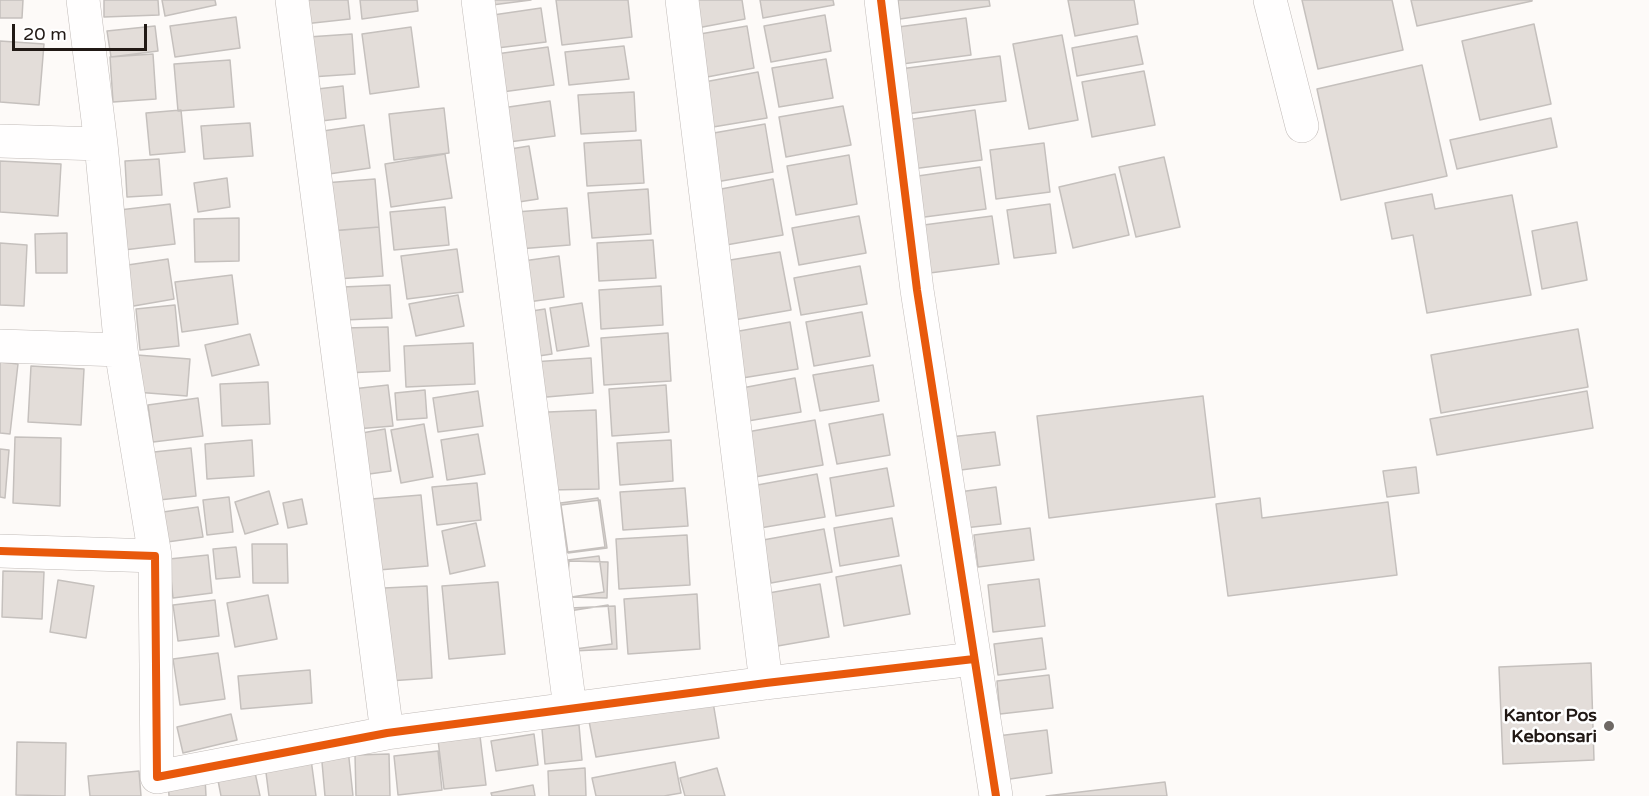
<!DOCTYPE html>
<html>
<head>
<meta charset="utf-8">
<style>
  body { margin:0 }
  #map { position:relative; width:1649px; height:796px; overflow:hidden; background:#fdfaf8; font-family:"Varela Round",sans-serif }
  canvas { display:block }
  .scale { position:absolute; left:12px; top:24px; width:135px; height:27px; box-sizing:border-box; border:3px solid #211915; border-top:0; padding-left:8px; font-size:18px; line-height:21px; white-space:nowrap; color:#211915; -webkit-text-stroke:4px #fff; paint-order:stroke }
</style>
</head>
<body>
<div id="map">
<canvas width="1649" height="796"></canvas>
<div class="scale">20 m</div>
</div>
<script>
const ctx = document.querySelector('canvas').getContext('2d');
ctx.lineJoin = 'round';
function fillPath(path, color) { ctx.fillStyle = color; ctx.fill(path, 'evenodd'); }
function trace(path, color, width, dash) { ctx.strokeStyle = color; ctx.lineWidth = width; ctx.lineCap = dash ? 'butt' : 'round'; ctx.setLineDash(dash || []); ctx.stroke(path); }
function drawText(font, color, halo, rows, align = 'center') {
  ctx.font = font + ' "Varela Round",sans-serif'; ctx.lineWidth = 5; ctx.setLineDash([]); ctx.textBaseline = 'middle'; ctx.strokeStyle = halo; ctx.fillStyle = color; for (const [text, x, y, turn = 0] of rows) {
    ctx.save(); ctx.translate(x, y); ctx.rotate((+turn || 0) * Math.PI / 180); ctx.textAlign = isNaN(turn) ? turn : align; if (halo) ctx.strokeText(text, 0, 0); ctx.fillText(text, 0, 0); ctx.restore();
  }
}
const building = new Path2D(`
  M0 0H23L22 18H0Z
  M104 0H158L159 15 104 17Z
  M162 0H215L216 5 165 16Z
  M302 0H348L350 19 304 24Z
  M360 0H417L418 11 362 19Z
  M492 0H531L492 5Z
  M556 0H628L632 37 562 45Z
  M687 0H742L745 19 692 29Z
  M760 0H833L834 5 763 18Z
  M898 0H989L990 6 900 19Z
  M1068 0H1134L1138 24 1075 36Z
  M1302 0H1392L1403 50 1318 69Z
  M1411 0H1532V1L1417 26Z
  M541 8 546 42 497 48 493 15Z
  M825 15 831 51 771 62 764 26Z
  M236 17 240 48 175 57 170 26Z
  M966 18 971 55 902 64 898 27Z
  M1534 24 1551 104 1480 120 1462 41Z
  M155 26 158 51 111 57 107 31Z
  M747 26 754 68 702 78 694 35Z
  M411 27 419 87 370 94 362 34Z
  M352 34 355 74 311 77 308 37Z
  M1062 35 1078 120 1029 129 1013 44Z
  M1137 36 1143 64 1077 76 1072 48Z
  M0 41 44 44 39 105 0 102Z
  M624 46 629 79 569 85 565 52Z
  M548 47 554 85 502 92 496 54Z
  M153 54 156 99 113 102 110 57Z
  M1000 56 1006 101 906 114 900 69Z
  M826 59 833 98 779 107 772 68Z
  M230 60 234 107 178 111 174 64Z
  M1422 65 1447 176 1341 200 1317 89Z
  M1144 71 1155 125 1092 137 1082 82Z
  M758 72 767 118 707 128 699 83Z
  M343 86 346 118 313 122 309 90Z
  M634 92 636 131 581 134 578 95Z
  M550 101 555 136 501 143 495 109Z
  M843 106 851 145 786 157 779 117Z
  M444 108 449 153 394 160 389 114Z
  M181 110 185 152 150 155 146 113Z
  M975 110 982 160 912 169 906 120Z
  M1551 118 1557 147 1457 169 1450 140Z
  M250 123 253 156 204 159 201 126Z
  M765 124 773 172 716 182 708 134Z
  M364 125 370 168 322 175 316 132Z
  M641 140 644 183 587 186 584 143Z
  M1044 143 1050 192 996 199 990 150Z
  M529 146 538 199 506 204 498 151Z
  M445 154 452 198 391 207 385 164Z
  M849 155 857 204 796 215 787 166Z
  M1164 157 1180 227 1136 237 1119 167Z
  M159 159 162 195 127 197 125 161Z
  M0 161 61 164 58 216 0 212Z
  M980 167 986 209 917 218 911 177Z
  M1115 174 1129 235 1073 248 1059 187Z
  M227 178 230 207 198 212 194 183Z
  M375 179 379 227 329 231 324 183Z
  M773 179 783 235 726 245 716 190Z
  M648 189 651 234 592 238 588 193Z
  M1432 194 1435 209 1512 195 1531 295 1427 313 1413 235 1392 239 1385 203Z
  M170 204 175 244 115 251 111 211Z
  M1050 204 1056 253 1014 258 1007 210Z
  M445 207 449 245 394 250 390 212Z
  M567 208 570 245 518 249 516 212Z
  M859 216 866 253 799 265 792 228Z
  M992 216 999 264 922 274 916 226Z
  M239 218V261L195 262 194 219Z
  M1577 222 1587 280 1542 289 1532 231Z
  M379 227 383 276 336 279 332 231Z
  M67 233V273H36L35 234Z
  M653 240 656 278 599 281 597 243Z
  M0 243 27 245 24 306 0 305Z
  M457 249 463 292 407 299 401 256Z
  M780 252 791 310 734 320 724 261Z
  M559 256 564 297 528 302 523 261Z
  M168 259 174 299 128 307 121 266Z
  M860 266 867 304 801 315 794 278Z
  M232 275 238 324 182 332 175 282Z
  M390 285 392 318 344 320 342 287Z
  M661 286 663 325 601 329 599 290Z
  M458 295 464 326 416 336 409 304Z
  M582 303 589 346 557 351 550 308Z
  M175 305 179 346 140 350 136 309Z
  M545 309 552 354 532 357 525 312Z
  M862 312 870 356 814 366 806 322Z
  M790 322 798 369 736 379 728 333Z
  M388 327 390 371 345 373 344 328Z
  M1578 329 1588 387 1441 413 1431 355Z
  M668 333 671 381 604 385 601 338Z
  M250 334 259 365 212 376 205 345Z
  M473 343 475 384 406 387 404 346Z
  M137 355 190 359 187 396 135 392Z
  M591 358 593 393 535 398 532 362Z
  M0 362 18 364 10 434 0 433Z
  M873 365 879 401 820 411 813 375Z
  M31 366 84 369 81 425 28 422Z
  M795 378 801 412 748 421 742 388Z
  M268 382 270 424 222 426 220 384Z
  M388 385 393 426 356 429 352 389Z
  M666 385 669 432 612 436 609 389Z
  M425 390 427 418 397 420 395 393Z
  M478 391 483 426 438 432 433 398Z
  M1587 391 1593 428 1437 455 1430 419Z
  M1203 396 1215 497 1049 518 1037 416Z
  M198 398 203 436 153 442 148 405Z
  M596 410 599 489 550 490 548 412Z
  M883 414 890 455 837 464 829 424Z
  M815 420 823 465 755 477 747 432Z
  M424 424 433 477 401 483 391 430Z
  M385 429 391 471 362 475 356 434Z
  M995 432 1000 465 953 471 950 437Z
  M478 434 485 474 447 480 441 440Z
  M15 437 61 438 60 506 13 503Z
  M252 440 254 476 207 479 205 444Z
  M671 440 673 481 620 485 617 443Z
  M191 448 196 496 159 500 154 452Z
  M0 449 9 450 5 498 0 497Z
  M1416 467 1419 493 1387 497 1383 471Z
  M887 468 894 506 836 516 830 478Z
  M817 474 825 517 760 528 752 486Z
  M477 483 481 520 437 525 432 487Z
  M996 487 1001 524 964 528 959 492Z
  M685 488 688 526 623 530 620 492Z
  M269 491 278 524 245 534 235 502Z
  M421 495 428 566 378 570 371 499Z
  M229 497 233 532 207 535 203 500Z
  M598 498 605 547 560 553 553 504Z
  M1260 498 1262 518 1388 502 1397 575 1228 596 1216 504Z
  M302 499 307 524 288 528 283 503Z
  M600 500 607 548 568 553 561 505Z
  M198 507 203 537 160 543 156 513Z
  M892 518 899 556 840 566 834 528Z
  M476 523 485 566 450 574 442 531Z
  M1030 528 1034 560 978 567 974 535Z
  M824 529 832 572 771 583 763 540Z
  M687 535 690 585 619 589 616 539Z
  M252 544H287L288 583H253Z
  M236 547 240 577 216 579 213 549Z
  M208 555 212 593 173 598 169 559Z
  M599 556 604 592 565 598 560 561Z
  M569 561 608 562 607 598 567 597Z
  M901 565 910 614 844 626 836 577Z
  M3 571 44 572 42 619 2 617Z
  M1039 579 1045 626 993 632 988 585Z
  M58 580 94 586 86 638 50 632Z
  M498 582 505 654 449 659 442 586Z
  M820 584 829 637 772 647 763 594Z
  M427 586 432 678 389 681 384 588Z
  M697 594 700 649 628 654 624 599Z
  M268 595 277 639 235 647 227 603Z
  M215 600 219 636 178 641 173 605Z
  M608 605 612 644 575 649 569 611Z
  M615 606 617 649 572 651 570 608Z
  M1042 638 1046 669 998 675 994 644Z
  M218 653 225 699 180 705 173 659Z
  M1591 663 1594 760 1503 764 1499 667Z
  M310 670 312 703 241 709 238 676Z
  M1049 675 1053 708 1000 714 997 681Z
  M713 702 719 738 596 757 589 721Z
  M231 714 237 740 183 753 177 727Z
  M579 725 582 760 545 764 542 729Z
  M1047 730 1052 773 1003 780 997 736Z
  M534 734 538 765 496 771 491 741Z
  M480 736 486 785 444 789 438 740Z
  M17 742 66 743 65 796 16 795Z
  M348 749 353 796H325L321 751Z
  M438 751 442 790 398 795 394 756Z
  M310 752 316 796H269L264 757Z
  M389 754 390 796H356L355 755Z
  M675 762 681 793 664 796H596L592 778Z
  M253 763 260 796H221L216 770Z
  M585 768 586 796H549L548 771Z
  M717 768 725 796H685L680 778Z
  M139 771 141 796H90L88 776Z
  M205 777 206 796H169L168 779Z
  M1165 782 1167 796H1046Z
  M533 785 535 796H492L491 793Z`);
const street = new Path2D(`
  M83 0 101 144 121 350 155 556
  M292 0 387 733
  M478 0 570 708
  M682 0 766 683
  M881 0 917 290 996 796
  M1270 0 1302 126
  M0 141 101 144
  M0 346 121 350
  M0 551 155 556 157 777 387 733 766 683 974 659`);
const cycleway = new Path2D(`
  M881 0 917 290 996 796
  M0 551 155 556 157 777 387 733 766 683 974 659`);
const markers = [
  [1609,726,6,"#6e6864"]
];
const poiNames = [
  ["Kantor Pos",1597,716],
  ["Kebonsari",1597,737]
];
fillPath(building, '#e3ddd9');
trace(building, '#c5c0bd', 1.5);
trace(street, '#c1bbb8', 34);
trace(street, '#fffefe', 33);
trace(cycleway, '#e8590c', 8);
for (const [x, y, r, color] of markers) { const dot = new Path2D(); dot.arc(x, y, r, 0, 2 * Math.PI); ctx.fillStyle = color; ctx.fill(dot); trace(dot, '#fff', 2); }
drawText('bold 18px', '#211915', '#fff', poiNames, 'right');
</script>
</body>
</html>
